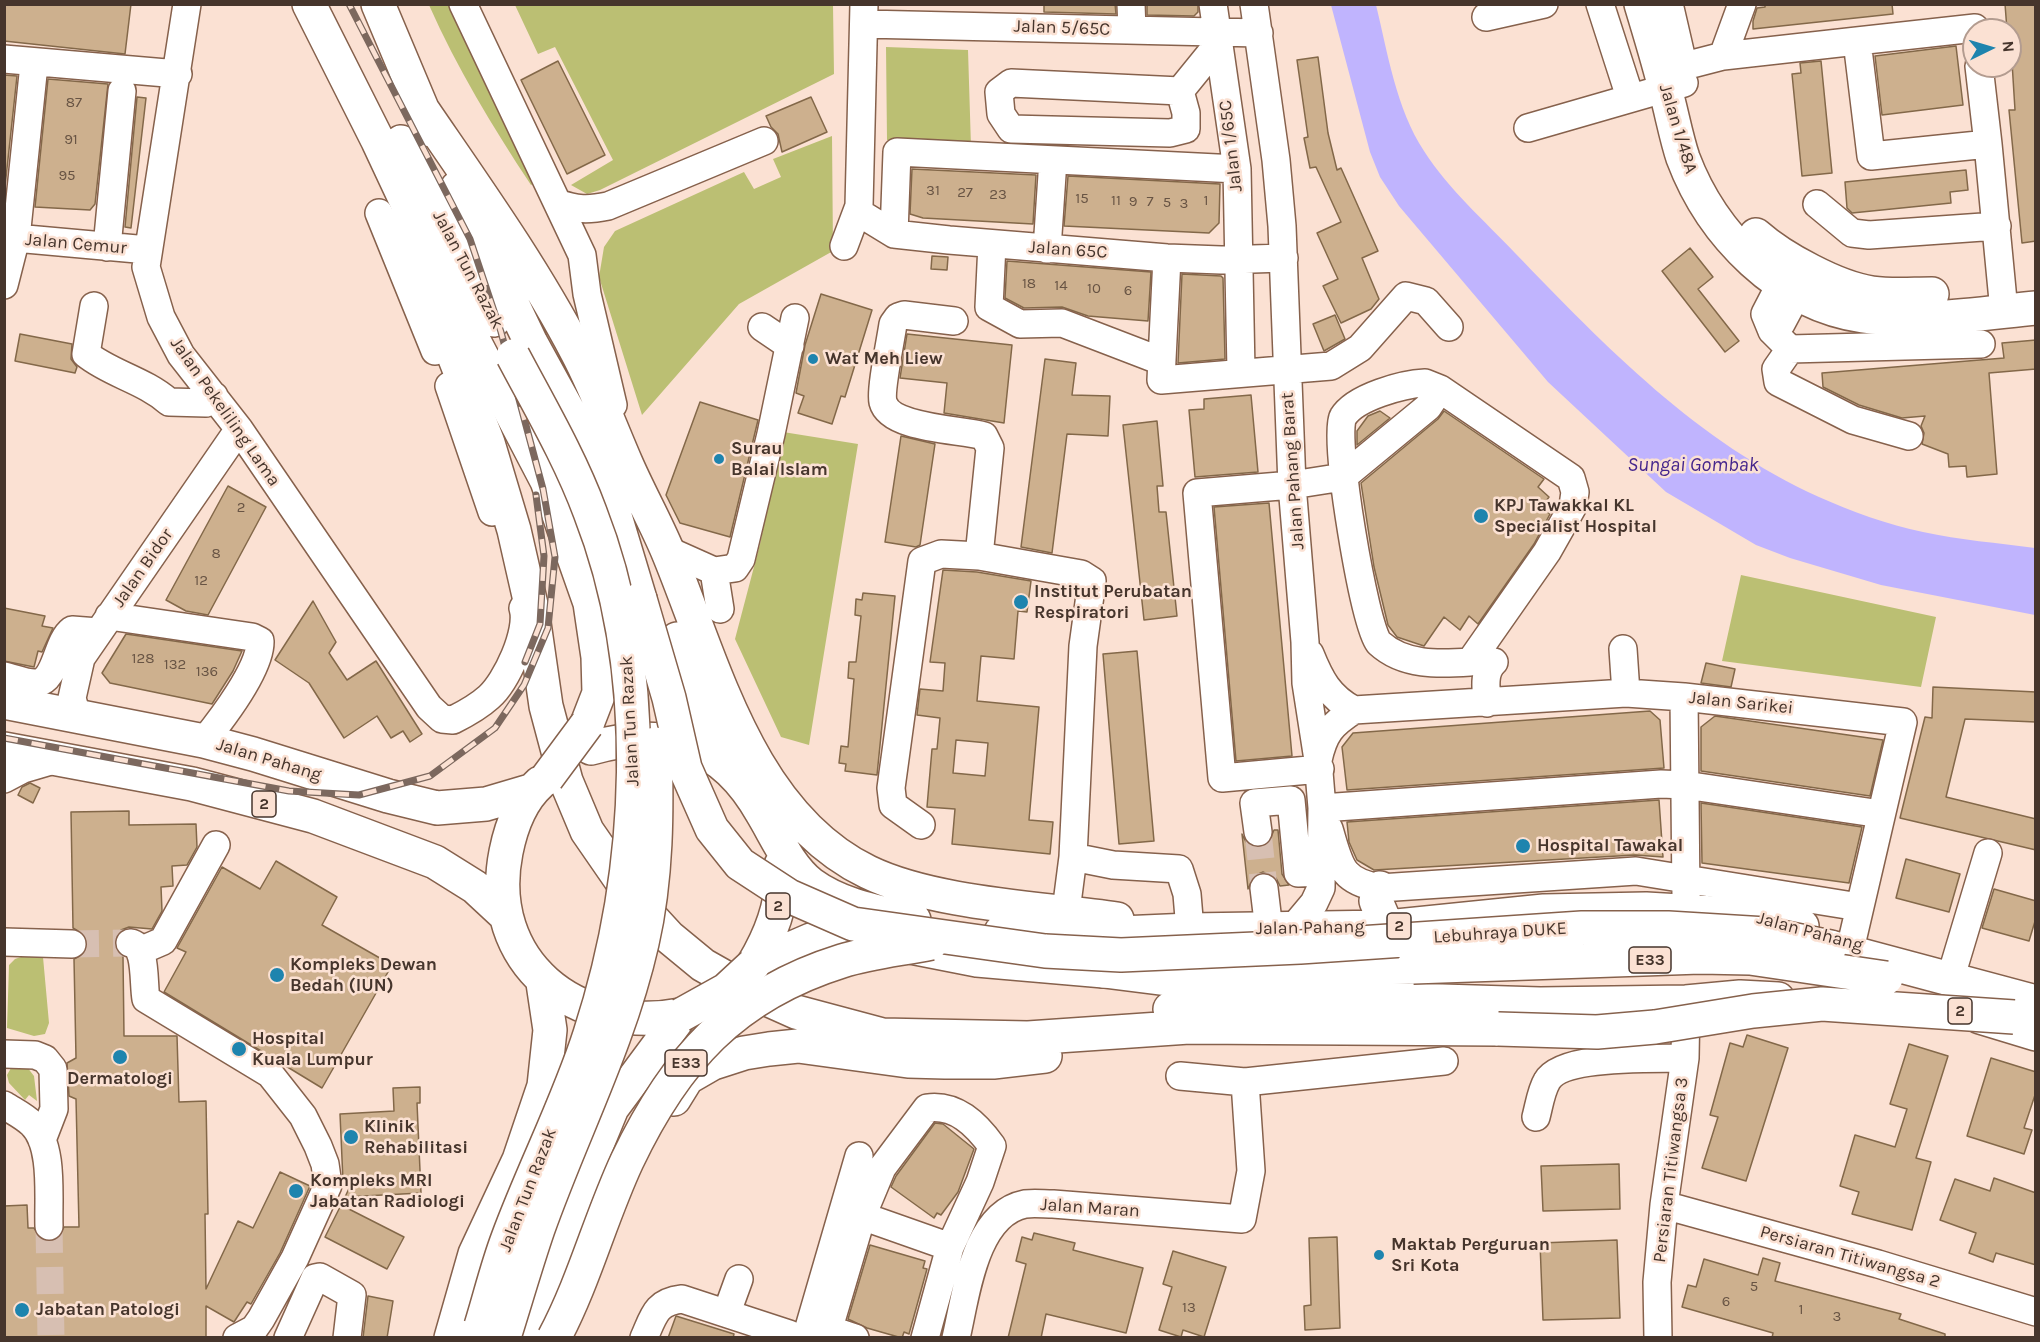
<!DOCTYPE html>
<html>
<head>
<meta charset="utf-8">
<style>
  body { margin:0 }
  #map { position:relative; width:2040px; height:1342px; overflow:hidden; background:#fbe1d3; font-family:Karla,sans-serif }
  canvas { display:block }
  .frame { position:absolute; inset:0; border:6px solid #46352c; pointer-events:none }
  .north { position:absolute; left:1962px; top:18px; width:60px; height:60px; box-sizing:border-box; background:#fbe1d3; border:2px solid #b39c90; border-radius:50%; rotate:85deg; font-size:16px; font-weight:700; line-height:24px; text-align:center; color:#46352c }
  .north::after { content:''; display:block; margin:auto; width:21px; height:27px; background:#1e84ae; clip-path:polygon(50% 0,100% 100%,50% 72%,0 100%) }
</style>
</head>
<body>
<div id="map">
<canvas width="2040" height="1342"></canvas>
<div class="frame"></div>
<div class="north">N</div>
</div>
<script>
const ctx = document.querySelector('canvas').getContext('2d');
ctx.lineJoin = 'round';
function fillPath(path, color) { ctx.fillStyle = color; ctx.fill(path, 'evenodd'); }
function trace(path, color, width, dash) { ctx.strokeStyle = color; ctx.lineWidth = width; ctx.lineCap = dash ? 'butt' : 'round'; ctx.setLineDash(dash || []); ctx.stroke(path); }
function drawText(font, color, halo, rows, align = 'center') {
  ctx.font = font + ' Karla,sans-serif'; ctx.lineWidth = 5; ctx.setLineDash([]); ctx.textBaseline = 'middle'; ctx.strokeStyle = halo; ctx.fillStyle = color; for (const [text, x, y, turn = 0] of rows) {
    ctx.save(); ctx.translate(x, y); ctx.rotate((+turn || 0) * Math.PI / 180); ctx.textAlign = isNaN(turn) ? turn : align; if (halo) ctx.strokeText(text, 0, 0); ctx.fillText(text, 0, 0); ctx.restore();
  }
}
const green = new Path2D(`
  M429 5H455L541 181 531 185C492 126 457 68 429 5Z
  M515 5H833L834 74 600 190 587 194 571 185 613 160 555 47 538 54Z
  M886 47 968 50 971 147 887 140Z
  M832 136 833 251 739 304 642 415 599 277 604 247 615 231 744 172 754 189 781 177 773 159Z
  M783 432 858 444 809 745 781 737 735 639 760 544Z
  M1741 575 1936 617 1921 687 1722 661Z
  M35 952 43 957 49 1023 45 1034 34 1036 7 1028 9 965 15 959Z
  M27 1067 34 1076 37 1101 29 1095 25 1100 9 1083 7 1075 11 1068Z`);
const water = new Path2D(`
  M1331 5H1376C1388 54 1396 108 1424 151 1449 190 1484 220 1515 253 1606 347 1697 442 1819 497 1851 511 1888 525 1923 532 1960 540 1998 543 2035 548V615L1881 585 1790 558 1756 545 1666 492 1548 382 1399 206 1380 177 1370 152Z`);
const building = new Path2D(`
  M4 4H131L125 54 4 41Z
  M1044 4H1115L1116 14 1044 12Z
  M1147 4H1198V12L1194 16 1147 15Z
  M1765 4H1892L1893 14 1753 29V21L1757 8 1765 7Z
  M2005 4H2036V241L2022 243 2009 110H2015L2010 30H2007Z
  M1956 46 1963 105 1882 115 1875 56Z
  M1318 57 1328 133 1337 170 1341 168 1378 251 1362 258 1379 299 1371 309 1341 323 1323 286 1338 279 1317 233 1341 222 1316 167 1310 168 1304 138 1308 137 1297 60Z
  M558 61 605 155 567 174 521 80Z
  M1821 61 1832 173 1802 176 1792 74 1801 73 1800 63Z
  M4 75 17 76 4 196Z
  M48 79 108 84 95 204 90 210 35 207Z
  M137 97 146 98 131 228 125 227Z
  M811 97 827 132 782 152 778 134 771 127 766 116Z
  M912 169 1036 175 1033 224 923 218 910 214Z
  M1966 170 1968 190 1950 192 1951 203 1852 213 1847 208 1845 182Z
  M1068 176 1220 184 1219 223 1209 233 1064 226Z
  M1690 248 1713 277 1698 289 1739 341 1725 352 1662 271Z
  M932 256 948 257 947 270 931 269Z
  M1007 261 1151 272 1148 321 1088 316 1062 307 1024 308 1005 298Z
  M1182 274 1221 276 1223 278 1225 359 1178 363Z
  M821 294 872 310 845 397 841 396 832 424 798 413 804 396 796 393 805 345Z
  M1335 315 1345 339 1324 351 1313 324Z
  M20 334 72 344 71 359 77 367 75 373 15 361Z
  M907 334 1012 345 1004 423 944 413 947 383 900 378Z
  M2036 340V369L1989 373 1997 474 1967 477 1966 466 1949 467 1948 454 1922 444 1924 433 1921 426 1925 416 1902 418 1859 405 1823 387 1822 373 2004 358 2002 343Z
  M1045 359 1076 363 1072 395 1110 396 1108 436 1067 434 1052 553 1021 547Z
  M1251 395 1258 472 1195 477 1189 410 1204 409V399Z
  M700 402 758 420 730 537 680 523 666 495Z
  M1380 411 1390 418 1357 445V431L1368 416Z
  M1444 411 1544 479 1538 487 1549 497 1541 508 1550 514 1534 544 1478 624 1469 616 1460 630 1444 617 1424 646 1397 637 1388 625 1374 567 1361 483 1438 419Z
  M1157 421 1163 486H1157L1159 512H1166L1177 616 1144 620 1123 425Z
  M901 436 935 444 920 545 916 547 885 542Z
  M228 486 266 507 208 615 186 611 166 600Z
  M1269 503 1292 756 1236 761 1214 507Z
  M943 570 977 572 1031 581 1027 612 1018 611 1014 659 981 656 977 701 1039 707 1029 820 1053 822 1050 854 952 844 955 809 927 807 932 749H937L940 718 917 715 920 689 943 691 945 663 930 662ZM956 740 988 743 985 776 953 773Z
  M863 593 895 596 877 775 845 771 846 764 839 763 841 746 848 747 854 679 848 678 849 662H856L861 616 855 615 856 599 862 600Z
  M313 601 336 642 329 653 347 680 376 661 422 734 410 742 403 731 391 738 377 716 344 738 309 683 275 660Z
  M4 608 45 616 42 626 53 628 42 652 38 651 34 667 4 661Z
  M126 634 242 651 233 671 212 704 110 683 102 673Z
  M1137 651 1154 841 1119 844 1103 654Z
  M1706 663 1735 669 1731 687 1701 683Z
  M1933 687 2036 692V722L1965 719 1946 797 2036 819V850L1900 818 1925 717 1932 718Z
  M1650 711 1660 720 1664 768 1347 790 1342 747 1353 733Z
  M1715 716 1883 740 1870 796 1701 771V727Z
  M30 783 40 788 33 803 18 795 22 787Z
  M1659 800 1663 857 1635 855 1374 870 1357 860 1349 842 1347 822Z
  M1701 803 1862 827 1849 883 1702 863Z
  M129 811V825L196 824 197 847 187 865 172 866 173 886 161 887 162 911 152 929 129 927 121 930 116 936 114 944 123 957 124 1036H177L179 1102 206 1101 208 1214H205L206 1289 238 1221 253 1228 280 1172 310 1186 280 1253 251 1304 247 1302 234 1322 206 1306V1338H4V1206L27 1205 28 1228H34L42 1240H56L64 1227H79L76 1099 69 1096 67 1063 76 1058 74 959 85 953 88 944 86 936 73 928 71 812Z
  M1274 830H1278L1282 874 1289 885 1280 886 1276 878 1263 872 1254 876 1248 889 1242 834 1246 842 1260 848 1268 844Z
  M1906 859 1960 874 1949 912 1896 898Z
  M276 861 337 897 322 925 392 965 322 1088 164 992 186 952 177 948 222 867 260 889Z
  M1994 889 2036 901V918L2029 941 1982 928Z
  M1747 1035 1788 1048 1746 1181 1702 1168 1718 1117 1710 1115 1730 1043 1743 1047Z
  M1909 1044 1948 1056 1916 1158 1931 1162 1912 1230 1852 1214 1859 1192 1840 1186 1855 1135 1895 1147 1907 1109 1890 1104Z
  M1991 1058 2036 1072V1092L2024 1128 2032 1130 2024 1154 1967 1136Z
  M420 1087V1103H417L421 1193 345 1197 353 1180 343 1181 340 1114 394 1111 393 1088Z
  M935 1123 943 1124 974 1149 958 1192 941 1215 937 1213 934 1218 891 1187 896 1176Z
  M1619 1164 1620 1209 1543 1211 1541 1166Z
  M1994 1178 2036 1193V1265L1996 1253 1993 1262 1969 1253 1976 1233 1940 1220 1955 1179 1990 1191Z
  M341 1205 404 1237 387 1269 325 1237Z
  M1034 1233 1075 1243 1073 1250 1143 1268 1126 1333 1046 1314 1041 1338H1008L1026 1264 1016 1261 1022 1237 1032 1240Z
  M1337 1237 1340 1328 1305 1330 1304 1306 1311 1305 1309 1238Z
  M1617 1240 1620 1318 1543 1320 1540 1243Z
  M870 1245 925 1261 923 1268 927 1269 909 1334 904 1332 902 1338 867 1328 848 1319Z
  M1173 1251 1226 1267 1204 1337 1183 1330 1181 1337 1159 1330 1172 1287 1163 1284Z
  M1763 1258 1780 1263 1775 1281 1901 1314 1899 1319 1945 1334V1338H1772L1773 1333 1682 1307 1688 1285 1696 1287 1704 1259 1758 1275Z
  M368 1296 393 1301 387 1338H363Z
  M676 1316 734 1334 733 1338H668Z`);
const minorTunnel = new Path2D(`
  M1258 832 1264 888
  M72 944 130 943
  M49 1226 51 1338`);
const minor = new Path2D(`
  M187 4 146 267 161 317 181 355 239 429 429 707 442 719 453 720C465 714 478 707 489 697 506 682 530 631 523 608
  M463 4 582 255 587 294 613 405
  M1131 4 1132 30
  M1213 4 1237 169 1241 371
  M1254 4 1276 160 1282 226 1292 485 1305 642 1306 683 1318 760 1322 808 1321 888 1314 903 1293 928
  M1600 4 1630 97
  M1486 17 1544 4
  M864 24 1259 33
  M1975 30V28L1857 41 1871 156 1988 144 1979 66
  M1723 56 1742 4
  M4 59 178 74
  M1661 72 1723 56 1857 41
  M1011 83 1180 91 1186 113V129L1170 133 1011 129 1001 114 999 92Z
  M1180 91 1219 43
  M1528 128 1684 83
  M1988 144 2004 311
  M558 203C576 210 589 210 608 206L764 141
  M1817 204 1852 233 1869 235 1997 226
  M858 212 894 234 949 240 1167 258 1221 260 1284 258
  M379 213 435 351
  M894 234 897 152 1237 169
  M4 237 148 250
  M992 244 989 307 1020 324 1062 323 1161 361
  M844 246 859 206 864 4
  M107 247 122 91
  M1047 249 1053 160
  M1167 258 1161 380 1331 366 1360 348 1406 296 1426 301 1449 327
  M1781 283 1765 314 1772 331 1790 349 1981 344
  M4 285 16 238 33 74
  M94 306 86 354C111 374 144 380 169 402L206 403 214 396
  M954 321 904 315 898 317 893 324C891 339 880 390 883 402 890 429 960 429 984 436L990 448 979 556
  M762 327 790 346
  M1772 331 1781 324 1797 294
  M1790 349 1776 369 1778 382 1853 420 1909 436
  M1425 383 1440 389 1571 478 1575 492 1573 506 1547 552 1470 662C1439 664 1404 666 1379 643 1365 630 1332 434 1343 417 1355 397 1403 384 1425 383Z
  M449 386 492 512
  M667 550 714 571 735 568 741 559 771 434 795 318
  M714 571 720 609
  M109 616 252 637 260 641C261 668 221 720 204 741
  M1623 649 1626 693
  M1310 654C1320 679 1329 697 1354 710
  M4 676C14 678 27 684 37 683 57 680 56 642 72 630L98 632
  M1684 697 1686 896
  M1487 703C1486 689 1483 672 1494 662
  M77 717 72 698 81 658 239 429
  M1318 760C1324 733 1331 725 1354 710L1626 693 1684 697 1903 722 1852 941
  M1320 769 1222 778 1197 493 1292 485 1343 477 1428 407 1440 389
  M4 779 23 769 57 759
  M1322 808 1661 784 1685 785 1881 814
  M921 825 893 805 891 788 922 561 941 554 979 556 1081 574 1092 581 1083 646 1073 857 1066 911
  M1329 829C1340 865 1340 881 1380 888L1636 871 1859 907
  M1258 832 1254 803 1291 800 1298 873 1323 872
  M1073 857 1113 865 1179 869 1187 894 1190 930
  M1264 888 1269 930
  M4 942 72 944
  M130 943C147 945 143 983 146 999L270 1074 303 1116 318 1146 325 1164 328 1185 295 1258 261 1319 254 1329 237 1338
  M142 950 163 941 216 845
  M1952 973 1988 853
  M4 1054 35 1055 45 1059 53 1069 54 1109 42 1140
  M1180 1076 1245 1082
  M4 1105C13 1111 24 1116 32 1124 54 1145 48 1197 49 1226
  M1536 1117C1539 1106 1541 1091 1547 1081 1562 1054 1656 1059 1685 1058
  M1664 1205 1878 1264 2036 1312
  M862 1216 950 1247
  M727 1312 739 1279
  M828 1329 855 1338
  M288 1338 315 1278 320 1277 352 1295 347 1338
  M644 1338C654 1315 656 1302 682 1299L789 1334
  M806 1338 859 1156
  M826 1338 862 1216 882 1168 927 1108C956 1104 976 1124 992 1146L980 1182 950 1247 925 1338
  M956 1338C966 1296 974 1214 1025 1204 1034 1203 1044 1204 1053 1204L1242 1219 1251 1171 1245 1082 1444 1061
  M1658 1338 1657 1282 1664 1205 1685 1058 1686 1002`);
const major = new Path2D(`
  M309 4 378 141 452 299 547 481 590 603 598 657 599 693 587 724
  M378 4 431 130
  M1641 4C1650 34 1659 63 1666 92 1672 114 1676 137 1683 158 1712 235 1780 304 1863 316 1914 324 1984 313 2036 308
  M1666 4 1678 56
  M422 109C476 188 532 266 577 352 596 388 610 426 626 463 639 493 655 521 668 552 714 663 749 814 868 872 934 904 1042 908 1117 919
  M401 142 494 320
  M457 188 531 343 582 436 612 506 640 599
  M1756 235C1782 258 1837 288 1872 293 1892 296 1912 294 1932 294
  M677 639 719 759
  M4 702 204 741 253 754 388 796 437 808 486 804 530 791
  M591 748C667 727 722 742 762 813 776 836 789 867 811 884 841 906 879 912 914 920
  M4 749 192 784 313 816 435 862 475 887 503 913
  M540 783C521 800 511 827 506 852 484 962 576 1035 681 1015
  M1380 888 1376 901 1387 927
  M1001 932 1075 935 1190 930 1387 927 1544 911 1646 909 1749 915 1802 926
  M753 965 811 940 837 937 865 938 977 960 1104 971 1310 997 1540 1004 1686 1002 1740 997 1778 999
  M753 965C771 935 785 901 781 865
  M1980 1017 2036 1034
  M451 1338 475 1254 519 1160 544 1086 550 1030 543 983
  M536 1338 574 1200 612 1108 681 1015`);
const highway = new Path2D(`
  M408 208 438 315 488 443 514 530 532 609 546 706 566 781 587 831 634 899 669 937 703 965 749 991 796 1012 882 1035 1028 1038 1189 1027 1498 1029
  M1830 947 2036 1002
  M1104 971 1413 967
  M1170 1009 1310 997
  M674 1099 687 1078 713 1063 744 1053 769 1049 798 1046 908 1061 945 1062H993L1045 1056
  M546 1300 596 1220`);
const rail = new Path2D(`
  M525 662 540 624 544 556 536 495
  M4 738 289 791 359 795 430 776 495 728 524 685 548 628 555 557 543 489 501 332 470 239 349 4`);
const majorBridge = new Path2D(`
  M547 778 587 724
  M681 1015 726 990 753 965
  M481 1326C490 1297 497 1267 508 1238 533 1170 568 1103 590 1034 643 871 653 673 590 512 570 458 540 407 513 356
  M505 1334C516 1299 526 1264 538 1229 572 1133 619 1044 642 943 657 878 657 810 655 744`);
const highwayBridge = new Path2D(`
  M640 599 669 698 685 768 712 829 740 864 789 896 853 924 1045 951 1121 955 1300 947 1582 928H1668L1766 934 1830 947
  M1413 967 1700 957 1750 958 1886 978
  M1498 1029 1597 1032 1655 1027 1753 1011 1822 1004 2014 1017
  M554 1338C584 1282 600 1219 627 1161 675 1060 733 995 842 961 870 952 902 949 931 943`);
const markers = [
  [813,359,6,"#1e84ae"],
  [719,459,6,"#1e84ae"],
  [1481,516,8,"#1e84ae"],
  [1021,602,8,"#1e84ae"],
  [1523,846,8,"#1e84ae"],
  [277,975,8,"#1e84ae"],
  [239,1049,8,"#1e84ae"],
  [120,1057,8,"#1e84ae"],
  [351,1137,8,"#1e84ae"],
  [296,1191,8,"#1e84ae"],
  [1379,1255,6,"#1e84ae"],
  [22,1310,8,"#1e84ae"]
];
const numberNames = [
  ["87",74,103],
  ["91",71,140],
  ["95",67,176],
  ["31",933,191],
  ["27",965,193],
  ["23",998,195],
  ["15",1082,199],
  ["11",1116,201],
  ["1",1206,201],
  ["9",1133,202],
  ["7",1150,202],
  ["5",1167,203],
  ["3",1184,204],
  ["18",1029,284],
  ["14",1061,286],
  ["10",1094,289],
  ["6",1128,291],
  ["2",241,508],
  ["8",216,554],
  ["12",201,581],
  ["128",143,659],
  ["132",175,665],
  ["136",207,672],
  ["5",1754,1287],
  ["6",1726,1302],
  ["13",1189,1308],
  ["1",1801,1310],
  ["3",1837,1317]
];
const shields = [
  [264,804,24],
  [778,906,24],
  [1399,926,24],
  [1650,960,42],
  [1960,1011,24],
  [686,1063,42]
];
const shieldNames = [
  ["2",264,804],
  ["2",778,906],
  ["2",1399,926],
  ["E33",1650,960],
  ["2",1960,1011],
  ["E33",686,1063]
];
const streetNames = [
  ["Jalan 5/65C",1062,28,2],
  ["Jalan 1/48A",1678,129,73],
  ["Jalan 1/65C",1231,146,-97],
  ["Jalan Cemur",76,244,5],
  ["Jalan 65C",1068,250,4],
  ["Jalan Tun Razak",468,270,62],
  ["Jalan Pekeliling Lama",225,412,55],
  ["Jalan Pahang Barat",1293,471,-94],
  ["Jalan Bidor",143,568,-55],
  ["Jalan Sarikei",1741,703,6],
  ["Jalan Tun Razak",630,721,-93],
  ["Jalan Pahang",269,760,17],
  ["Jalan Pahang",1310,928,-1],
  ["Jalan Pahang",1810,932,15],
  ["Lebuhraya DUKE",1500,933,-4],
  ["Persiaran Titiwangsa 3",1671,1170,-83],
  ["Jalan Tun Razak",528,1190,-69],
  ["Jalan Maran",1090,1208,4],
  ["Persiaran Titiwangsa 2",1850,1257,16]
];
const poiNames = [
  ["Wat Meh Liew",825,359],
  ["Surau",731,449],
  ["Balai Islam",731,470],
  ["KPJ Tawakkal KL",1494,506],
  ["Specialist Hospital",1494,527],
  ["Institut Perubatan",1034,592],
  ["Respiratori",1034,613],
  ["Hospital Tawakal",1537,846],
  ["Kompleks Dewan",290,965],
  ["Bedah (IUN)",290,986],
  ["Hospital",252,1039],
  ["Kuala Lumpur",252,1060],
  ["Dermatologi",120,1079,"center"],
  ["Klinik",364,1127],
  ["Rehabilitasi",364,1148],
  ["Kompleks MRI",310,1181],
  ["Jabatan Radiologi",310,1202],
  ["Maktab Perguruan",1391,1245],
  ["Sri Kota",1391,1266],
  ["Jabatan Patologi",36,1310]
];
const waterNames = [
  ["Sungai Gombak",1693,465]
];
fillPath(green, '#bbbf73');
fillPath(water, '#c0b4fe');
fillPath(building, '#cdb08e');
trace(building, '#836849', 1.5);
trace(minorTunnel, '#d7bfb2', 27, [27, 14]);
trace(minor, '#86614c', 30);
trace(major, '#86614c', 36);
trace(highway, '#86614c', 36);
trace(minor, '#fff', 27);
trace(major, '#fff', 33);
trace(highway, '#fff', 33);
trace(rail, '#7c685e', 7);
trace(rail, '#fbe1d3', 4.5, [14]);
trace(majorBridge, '#86614c', 36, []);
trace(highwayBridge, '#86614c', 36, []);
trace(majorBridge, '#fff', 33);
trace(highwayBridge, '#fff', 33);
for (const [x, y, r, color] of markers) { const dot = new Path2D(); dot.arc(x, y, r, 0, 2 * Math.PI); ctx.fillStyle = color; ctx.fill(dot); trace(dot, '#fbe1d3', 2); }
drawText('15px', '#685444', null, numberNames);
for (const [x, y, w] of shields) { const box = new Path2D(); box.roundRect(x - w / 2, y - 13, w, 26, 4.5); ctx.fillStyle = '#fbe1d3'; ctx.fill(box); trace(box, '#46352c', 1.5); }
drawText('bold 16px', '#46352c', null, shieldNames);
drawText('18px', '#46352c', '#fbe1d3', streetNames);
drawText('bold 18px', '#46352c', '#fbe1d3', poiNames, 'left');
drawText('italic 20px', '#45258c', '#fbe1d3', waterNames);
</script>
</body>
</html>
